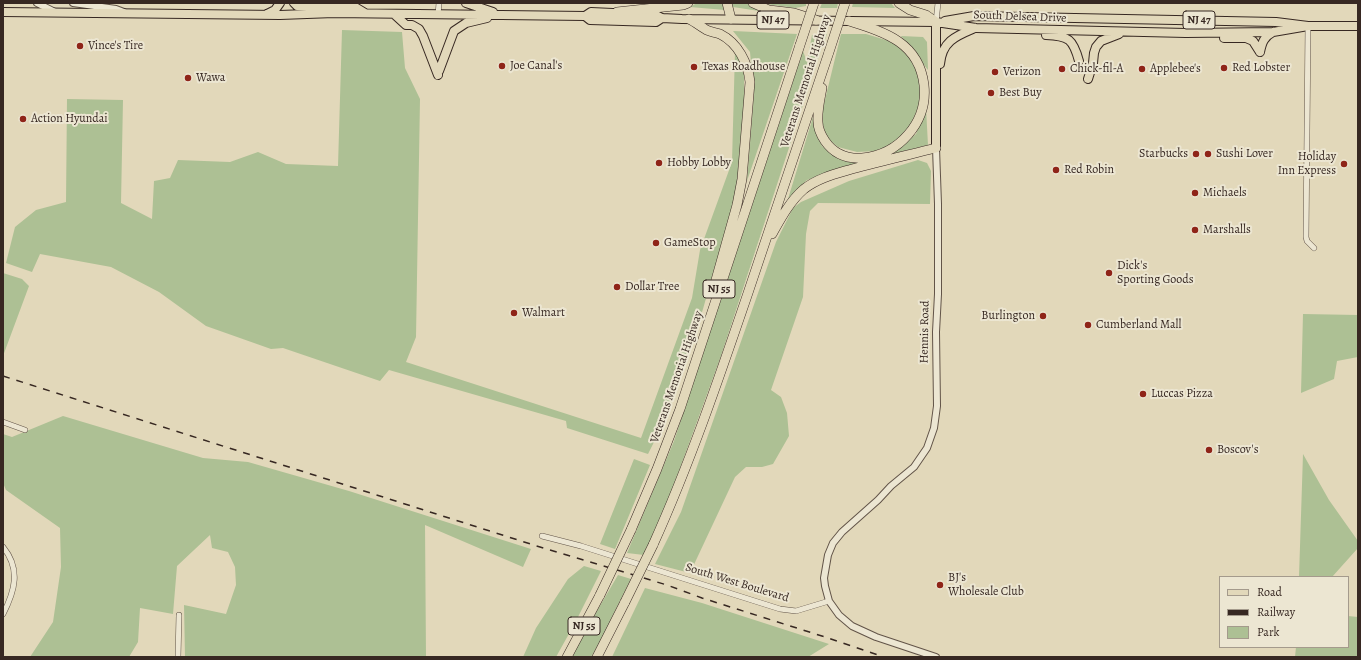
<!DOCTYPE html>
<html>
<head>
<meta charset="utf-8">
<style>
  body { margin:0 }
  #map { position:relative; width:1361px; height:660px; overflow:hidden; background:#e2d8ba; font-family:Alegreya,serif }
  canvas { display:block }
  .frame { position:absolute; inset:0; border:4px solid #372822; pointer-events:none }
  .legend { position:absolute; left:1219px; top:576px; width:130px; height:72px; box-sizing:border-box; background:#ece6d2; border:1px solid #a49a8c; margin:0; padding:5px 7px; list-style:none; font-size:12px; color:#372822 }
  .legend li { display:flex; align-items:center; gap:8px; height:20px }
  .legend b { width:20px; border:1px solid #a49a8c }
</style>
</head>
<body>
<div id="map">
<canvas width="1361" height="660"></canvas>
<div class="frame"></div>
<ul class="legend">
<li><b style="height:5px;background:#e2d8ba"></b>Road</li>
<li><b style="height:5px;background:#372822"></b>Railway</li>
<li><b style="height:11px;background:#adc094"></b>Park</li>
</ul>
</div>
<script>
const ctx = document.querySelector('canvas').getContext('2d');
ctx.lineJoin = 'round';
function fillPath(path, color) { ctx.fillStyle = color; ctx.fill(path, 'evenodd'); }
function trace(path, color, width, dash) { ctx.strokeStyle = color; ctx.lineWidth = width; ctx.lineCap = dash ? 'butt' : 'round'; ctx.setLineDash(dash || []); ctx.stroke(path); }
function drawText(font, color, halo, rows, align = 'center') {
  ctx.font = font + ' Alegreya,serif'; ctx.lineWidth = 4; ctx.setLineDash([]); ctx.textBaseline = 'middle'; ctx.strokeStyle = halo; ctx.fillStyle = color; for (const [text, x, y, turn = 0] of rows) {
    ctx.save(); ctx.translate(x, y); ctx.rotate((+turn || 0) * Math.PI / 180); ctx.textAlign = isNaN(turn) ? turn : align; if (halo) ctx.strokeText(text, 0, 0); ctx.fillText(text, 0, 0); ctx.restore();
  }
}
const green = new Path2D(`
  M697 3H723L725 10 690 7Z
  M732 3H747L759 11 733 7Z
  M758 3H806V6L795 8Z
  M822 3H838L837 8H820Z
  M853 3H891L895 8 852 7Z
  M342 30 402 32 405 68 420 99 416 337 406 362 641 438 692 298 700 250 732 162 735 51 744 71V109L737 184 730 220 724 235 703 309 659 441 654 442 648 454 567 428 566 421 389 370 380 381 283 348 271 349 206 326 159 292 111 267 40 254 32 272 6 263 15 227 36 210 66 202 67 99 123 100 121 203 152 219 154 181 170 178 178 160 230 162 258 152 286 164 338 166Z
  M733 31 797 34 747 181 754 94 750 52Z
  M827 34 818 59 721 356 664 512 644 555 627 553 674 441 803 51 807 62 812 35Z
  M841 34H866L896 43 908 55 919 75 921 100 908 132 894 145 876 151 857 152 838 147 826 137 821 116Z
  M901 36 923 37 927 42 928 70Z
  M926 108 928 145 892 154 916 134Z
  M813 117 822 146 838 158 863 163 807 180 788 199Z
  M918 160 927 163 931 171 930 204 818 203 810 211 806 234 803 297 771 390 781 397 787 413 789 436 773 464 762 467H746L735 477 690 573 655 564 681 512 776 242 793 208 801 202 849 181Z
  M3 273 22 279 29 286 3 356Z
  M1303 314 1358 315V357L1337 361 1334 379 1301 393Z
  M63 416 203 458 248 462 349 491 531 549 523 567 425 525 426 657H185L184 605 226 614 236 585 235 567 228 552 212 548 210 535 177 566 173 614 140 608 138 642 129 657H30L53 622 61 567 60 528 6 490 3 483V434L12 437Z
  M1303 454 1329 500 1358 541V548L1332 577H1299Z
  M634 459 650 465 615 549 600 544Z
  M584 566 601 571 575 623 556 657H523L536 628 568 579Z
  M618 575 631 579 611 619 609 627 591 657H570Z
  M645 588 702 603 829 644 808 657H612Z
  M1348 616 1358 617V657H1295L1296 647H1348Z`);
const minor = new Path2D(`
  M438 15 439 3
  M936 22 938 3
  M1308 26 1306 237 1307 241 1314 248
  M3 422 25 430
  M542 536 581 546 780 609 796 611 829 601
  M3 547C21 569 15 591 3 614
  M178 657 179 615`);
const tertiary = new Path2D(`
  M37 3 55 12
  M73 3 116 9 124 12
  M936 657 876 637 852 626 839 615 829 601 825 586 824 578 828 555 833 543 842 532 878 500 891 486 914 467 927 448 934 428 937 406 936 332 938 294V204L936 148`);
const primary = new Path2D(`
  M294 3 297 6H347L355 7 365 13
  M466 3 493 12
  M3 12 280 15 334 13 585 16 591 12 656 15 662 18 682 19 936 22 976 28 1186 33 1273 32 1308 26
  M267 14 275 10 280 3
  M394 14 406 25H412L419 29 423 36 438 75
  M585 16 590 20 656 22 662 18
  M945 21 974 16 1276 22 1308 26H1358
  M936 22V148
  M1046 35C1069 36 1073 39 1079 61
  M1224 38H1246L1253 41 1260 52
  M1260 52C1262 42 1264 37 1273 32
  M940 64C942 41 956 36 975 28
  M439 71 454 31 466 23 487 18
  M1088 79 1093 63 1094 53 1096 47 1101 41 1119 34`);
const motorway = new Path2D(`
  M727 3 731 19
  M753 3 769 10 794 13 816 20
  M899 3 910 10 926 15 936 22
  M617 12 683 5 688 3
  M689 19C695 22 700 26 705 29 709 32 715 32 720 34 738 43 748 63 750 82L742 179 737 205 714 287
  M822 88C820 99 817 111 818 122 818 129 821 135 825 141 834 154 847 159 862 158 899 155 928 122 924 85 919 42 884 32 849 21
  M772 234C781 218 790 201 804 189 818 178 835 174 852 169 880 161 908 155 936 148
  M631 530 657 469 680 409 800 45
  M653 545C690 463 719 378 748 293 775 213 802 133 829 52
  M567 657 600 595
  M597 657 625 602`);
const rail = new Path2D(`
  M3 376 540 547 667 585 702 598 825 637 884 657`);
const motorwayBridge = new Path2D(`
  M800 45 814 3
  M829 52 845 3
  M600 595 631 530
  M625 602 653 545`);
const markers = [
  [80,46,4,"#8f2418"],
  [502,66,4,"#8f2418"],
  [694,67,4,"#8f2418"],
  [1224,68,4,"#8f2418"],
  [1062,69,4,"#8f2418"],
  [1142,69,4,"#8f2418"],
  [995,72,4,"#8f2418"],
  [188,78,4,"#8f2418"],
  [991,93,4,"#8f2418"],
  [23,119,4,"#8f2418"],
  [1196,154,4,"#8f2418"],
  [1208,154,4,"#8f2418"],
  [659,163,4,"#8f2418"],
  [1344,164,4,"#8f2418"],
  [1056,170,4,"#8f2418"],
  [1195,193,4,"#8f2418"],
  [1195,230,4,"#8f2418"],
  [656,243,4,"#8f2418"],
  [1109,273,4,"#8f2418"],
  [617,287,4,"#8f2418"],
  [514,313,4,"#8f2418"],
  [1043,316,4,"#8f2418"],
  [1088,325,4,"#8f2418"],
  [1143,394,4,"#8f2418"],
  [1209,450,4,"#8f2418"],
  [940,585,4,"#8f2418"]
];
const shields = [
  [773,20,32],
  [1199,20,32],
  [719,289,32],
  [584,626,32]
];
const shieldNames = [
  ["NJ 47",773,20],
  ["NJ 47",1199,20],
  ["NJ 55",719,289],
  ["NJ 55",584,626]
];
const streetNames = [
  ["South Delsea Drive",1020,17,2],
  ["Veterans Memorial Highway",806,81,-72],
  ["Hennis Road",925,332,-89],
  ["Veterans Memorial Highway",677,377,-71],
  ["South West Boulevard",737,583,17]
];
const poiNames = [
  ["Vince's Tire",88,46],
  ["Joe Canal's",510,66],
  ["Texas Roadhouse",702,67],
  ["Red Lobster",1232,68],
  ["Chick-fil-A",1070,69],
  ["Applebee's",1150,69],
  ["Verizon",1003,72],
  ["Wawa",196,78],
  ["Best Buy",999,93],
  ["Action Hyundai",31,119],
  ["Starbucks",1188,154,"right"],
  ["Sushi Lover",1216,154],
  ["Holiday",1336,157,"right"],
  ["Inn Express",1336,171,"right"],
  ["Hobby Lobby",667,163],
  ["Red Robin",1064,170],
  ["Michaels",1203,193],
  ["Marshalls",1203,230],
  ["GameStop",664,243],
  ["Dick's",1117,266],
  ["Sporting Goods",1117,280],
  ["Dollar Tree",625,287],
  ["Walmart",522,313],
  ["Burlington",1035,316,"right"],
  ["Cumberland Mall",1096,325],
  ["Luccas Pizza",1151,394],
  ["Boscov's",1217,450],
  ["BJ's",948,578],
  ["Wholesale Club",948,592]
];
fillPath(green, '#adc094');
trace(minor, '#625448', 6);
trace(tertiary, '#625448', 8);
trace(primary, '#372822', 10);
trace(motorway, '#372822', 10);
trace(minor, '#ece6d2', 5);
trace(tertiary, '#ece6d2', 6);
trace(primary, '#e2d8ba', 8);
trace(motorway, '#e2d8ba', 9);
trace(rail, '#372822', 1.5, [7, 7]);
trace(motorwayBridge, '#372822', 10, []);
trace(motorwayBridge, '#e2d8ba', 9);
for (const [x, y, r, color] of markers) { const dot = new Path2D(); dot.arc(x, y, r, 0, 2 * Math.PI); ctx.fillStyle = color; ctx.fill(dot); trace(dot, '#ece6d2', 1.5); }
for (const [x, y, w] of shields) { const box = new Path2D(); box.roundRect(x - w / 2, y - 9, w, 18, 3); ctx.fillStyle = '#ece6d2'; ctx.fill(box); trace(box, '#372822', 1); }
drawText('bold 11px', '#372822', null, shieldNames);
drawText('12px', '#372822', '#ece6d2', streetNames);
drawText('12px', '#372822', '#ece6d2', poiNames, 'left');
</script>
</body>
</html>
